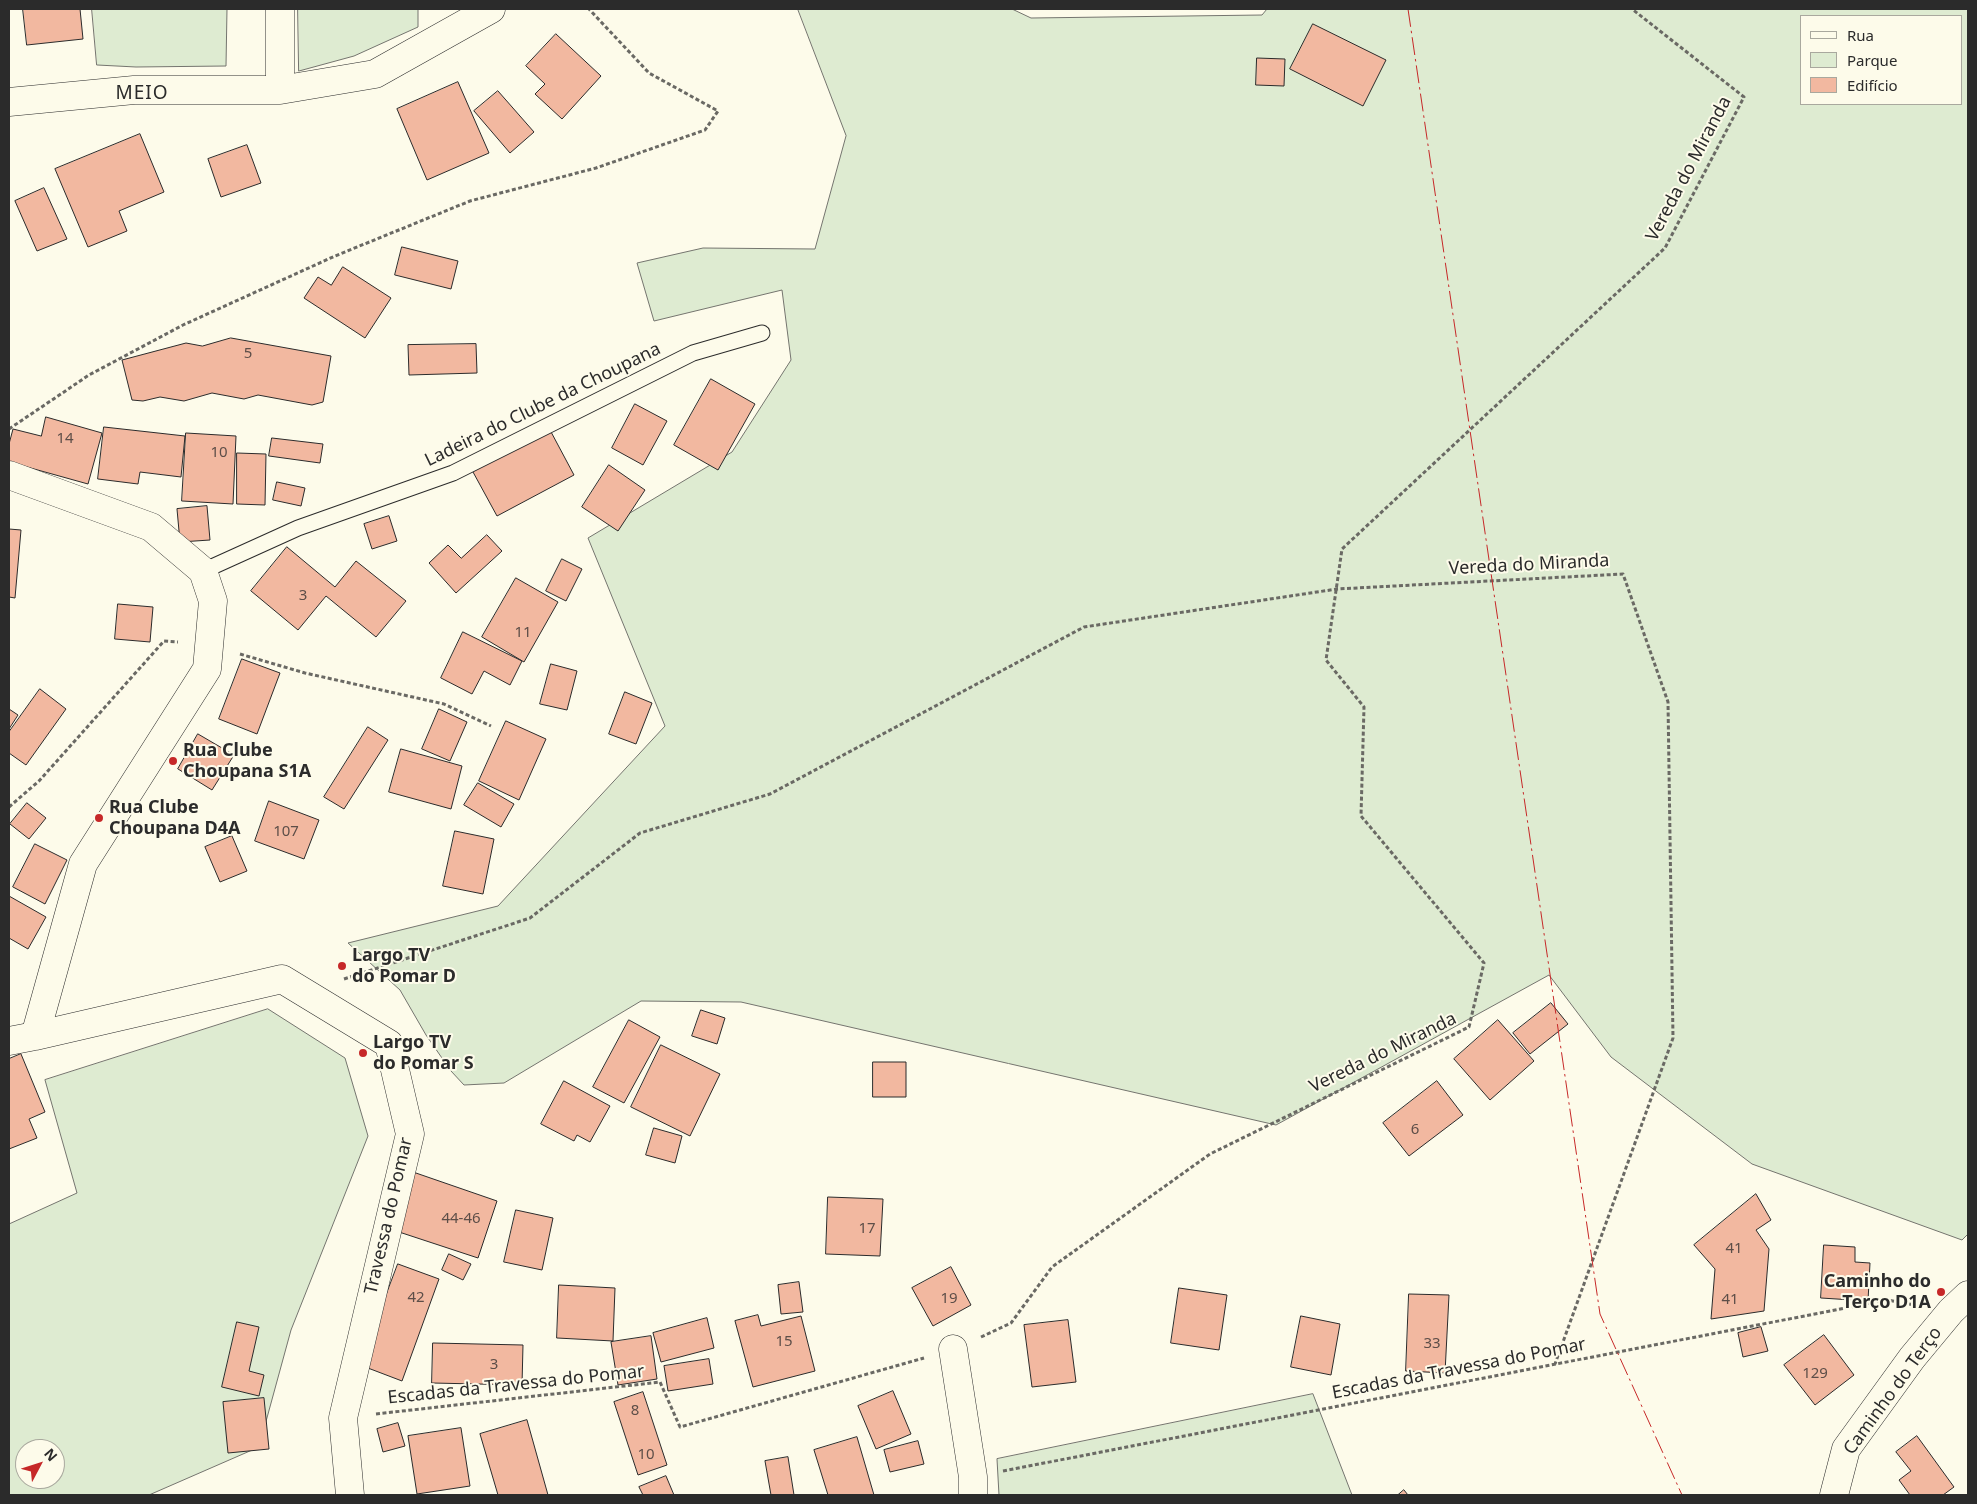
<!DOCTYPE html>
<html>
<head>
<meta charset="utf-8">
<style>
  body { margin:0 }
  #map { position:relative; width:1977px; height:1504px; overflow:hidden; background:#fdfbea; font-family:"Noto Sans",sans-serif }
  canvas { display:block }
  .frame { position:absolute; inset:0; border:10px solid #2b2b2b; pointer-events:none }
  .legend { position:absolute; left:1800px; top:15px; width:162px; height:90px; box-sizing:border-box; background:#fdfbea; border:1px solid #a9a89e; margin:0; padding:6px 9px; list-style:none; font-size:15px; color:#2b2b2b }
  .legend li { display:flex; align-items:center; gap:10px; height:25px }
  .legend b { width:25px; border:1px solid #a9a89e }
  .north { position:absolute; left:15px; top:1439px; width:50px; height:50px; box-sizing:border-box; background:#fdfbea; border:1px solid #a9a89e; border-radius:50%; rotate:50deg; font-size:14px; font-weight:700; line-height:20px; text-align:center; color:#2b2b2b }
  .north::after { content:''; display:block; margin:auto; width:18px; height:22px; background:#c62828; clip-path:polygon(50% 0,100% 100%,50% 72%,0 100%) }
</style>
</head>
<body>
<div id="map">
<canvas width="1977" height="1504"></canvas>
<div class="frame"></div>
<ul class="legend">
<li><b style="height:6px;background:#fdfbea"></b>Rua</li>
<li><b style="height:14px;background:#deebd1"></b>Parque</li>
<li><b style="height:14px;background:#f2b8a0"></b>Edifício</li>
</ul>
<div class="north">N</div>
</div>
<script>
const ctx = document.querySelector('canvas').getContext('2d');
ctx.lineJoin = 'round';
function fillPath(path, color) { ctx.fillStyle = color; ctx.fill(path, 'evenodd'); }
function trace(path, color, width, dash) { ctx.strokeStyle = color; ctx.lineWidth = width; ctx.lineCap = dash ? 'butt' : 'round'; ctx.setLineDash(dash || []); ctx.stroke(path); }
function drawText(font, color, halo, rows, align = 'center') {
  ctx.font = font + ' "Noto Sans",sans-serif'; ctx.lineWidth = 4; ctx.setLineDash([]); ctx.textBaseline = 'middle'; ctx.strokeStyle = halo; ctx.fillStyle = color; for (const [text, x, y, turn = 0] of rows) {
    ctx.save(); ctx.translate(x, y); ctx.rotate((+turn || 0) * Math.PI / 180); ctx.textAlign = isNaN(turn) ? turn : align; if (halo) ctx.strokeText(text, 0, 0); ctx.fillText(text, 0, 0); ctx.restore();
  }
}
const green = new Path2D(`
  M92 9H227L226 66 136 67 97 65Z
  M298 9H418V27L354 56 299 71Z
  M798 9H1012L1031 18 1262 15 1267 9H1968V1234L1962 1240 1752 1164 1611 1057 1549 975 1276 1125 741 1002 641 1001 504 1083 464 1085 451 1071 426 1035 400 990 348 943 498 906 665 726 588 538 732 452 791 360 782 290 654 321 637 263 703 248 815 249 846 136ZM1801 16H1961V104H1801Z
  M268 1009 345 1058 368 1136 291 1330 259 1447 149 1495H9V1224L77 1193 45 1080ZM25 1449H55V1479H25Z
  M1313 1394 1352 1495H999L997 1459Z`);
const building = new Path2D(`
  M23 9H80L83 39 27 45Z
  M1313 24 1386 60 1363 106 1290 69Z
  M556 34 601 76 562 119 535 94 545 84 526 66Z
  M1257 58 1285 59 1284 86 1256 85Z
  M458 82 489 153 427 180 397 109Z
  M498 91 534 132 510 153 474 111Z
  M140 134 164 192 119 211 127 231 88 247 55 169Z
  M247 145 261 183 221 197 208 159Z
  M44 188 67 239 37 251 15 201Z
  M402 247 458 261 451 289 395 275Z
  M343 267 391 298 365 338 304 298 318 277 331 285Z
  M231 338 331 356 323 402 312 405 258 395 244 399 212 393 184 401 160 397 143 401 132 400 122 360 186 343 202 346Z
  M476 344 477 373 409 375 408 345Z
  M711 379 755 404 718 470 674 445Z
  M635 404 667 421 643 465 612 448Z
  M46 417 102 433 88 484 9 462V444L13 429 41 436Z
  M104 427 185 436 181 477 140 472 138 484 98 479Z
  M550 430 574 475 497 516 473 472Z
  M186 433 236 436 233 504 182 501Z
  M272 438 323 444 320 463 269 456Z
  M237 453 266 454 265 505 237 504Z
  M609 465 645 490 618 531 582 507Z
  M277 482 305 488 301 506 273 500Z
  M207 506 210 540 180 542 177 509Z
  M389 516 397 541 372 549 364 524Z
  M9 529 21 530 15 598 9 597Z
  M487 535 502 551 456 593 429 563 448 545 461 558Z
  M287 547 335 587 356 561 406 601 376 637 326 596 298 630 251 591Z
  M562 559 582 569 566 601 546 591Z
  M516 578 558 602 524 662 482 637Z
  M118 604 153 607 150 642 115 639Z
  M463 632 522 661 510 685 484 671 472 694 441 678Z
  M242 659 280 673 257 734 219 719Z
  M551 664 577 671 567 710 540 704Z
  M40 689 66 709 26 765 9 753V732Z
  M625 692 652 703 636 744 609 734Z
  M9 709 18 715 9 729Z
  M439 709 467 722 450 761 422 749Z
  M506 721 546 739 519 800 479 781Z
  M368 727 388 740 344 809 324 797Z
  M198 734 234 755 212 790 178 769Z
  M401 749 462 766 451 809 389 792Z
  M478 783 514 804 501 827 464 805Z
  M269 801 319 820 304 859 255 841Z
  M27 803 46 818 29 839 10 824Z
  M455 831 494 839 483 894 443 886Z
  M232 836 247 871 220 882 205 847Z
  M35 844 67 860 45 904 13 887Z
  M9 896 46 917 28 949 9 938Z
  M1551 1003 1568 1024 1530 1054 1513 1033Z
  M701 1010 725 1018 717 1044 692 1036Z
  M629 1020 660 1037 624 1103 593 1087Z
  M1498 1020 1534 1061 1490 1100 1454 1059Z
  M661 1045 720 1074 690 1136 631 1107Z
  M21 1054 45 1112 29 1119 37 1138 9 1149V1059Z
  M873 1062H906V1097H873Z
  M564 1081 610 1106 590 1142 577 1135 574 1141 541 1124Z
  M1437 1081 1463 1115 1409 1156 1383 1123Z
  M654 1128 682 1136 675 1163 646 1155Z
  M413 1172 497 1201 478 1258 393 1230Z
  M1756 1194 1771 1220 1756 1230 1769 1249 1764 1311 1711 1319 1715 1269 1694 1245Z
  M828 1197 883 1199 880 1256 826 1254Z
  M516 1210 553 1218 542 1270 504 1262Z
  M1824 1245 1855 1247V1262L1870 1263 1868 1301 1821 1298Z
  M449 1254 471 1264 463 1280 442 1270Z
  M398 1264 439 1279 402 1381 360 1365Z
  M951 1267 971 1305 933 1326 912 1288Z
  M799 1282 803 1312 781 1314 778 1285Z
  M559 1285 615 1288 613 1341 557 1338Z
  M1179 1288 1227 1295 1219 1350 1171 1343Z
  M1409 1294 1449 1295 1445 1373 1406 1371Z
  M758 1315 761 1326 801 1316 815 1371 753 1387 735 1321Z
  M1301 1316 1340 1324 1331 1375 1291 1367Z
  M707 1318 714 1348 661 1362 653 1333Z
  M1068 1320 1076 1382 1032 1387 1024 1325Z
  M237 1322 259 1327 249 1371 264 1375 259 1396 222 1387Z
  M1761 1327 1768 1351 1743 1357 1738 1333Z
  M1824 1335 1854 1375 1815 1405 1784 1365Z
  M651 1336 657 1379 618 1385 611 1342Z
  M433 1343 523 1345 522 1385 432 1383Z
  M709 1359 713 1384 668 1391 664 1366Z
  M893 1391 911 1434 876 1449 858 1406Z
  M643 1392 667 1465 638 1475 614 1402Z
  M264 1398 269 1449 228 1453 223 1402Z
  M527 1420 548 1495H498L480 1434Z
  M398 1423 405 1446 383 1452 377 1429Z
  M461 1428 470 1486 417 1494 408 1436Z
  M1917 1436 1954 1487 1943 1495H1910L1899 1480 1911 1471 1896 1452Z
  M857 1437 874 1495H828L814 1450Z
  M918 1441 924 1464 890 1472 884 1450Z
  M788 1457 794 1495H771L765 1461Z
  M666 1476 674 1495H643L639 1487Z
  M1404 1490 1408 1495H1398Z`);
const path = new Path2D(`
  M9 429 89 375 183 325 335 256 470 201 596 168 705 130 718 111 649 73 589 9
  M240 654 305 673 444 704 491 726
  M9 807 39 781 164 641 178 642
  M344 979 530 918 640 833 770 794 1084 627 1337 589 1623 574 1668 702 1673 1038 1555 1364
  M981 1337 1011 1323 1052 1267 1210 1154 1469 1027 1484 963 1361 816 1364 707 1326 660 1342 549 1665 248 1744 97 1632 9
  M376 1414 660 1382 680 1427 924 1358
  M1003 1471 1887 1300 1915 1305`);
const lane = new Path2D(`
  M203 571 298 528 453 473 693 353 762 333`);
const street = new Path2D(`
  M280 9V90
  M9 102 134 90H280L375 74 491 9
  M9 475 151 527 203 571 213 601 207 669 83 864 35 1036
  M9 1041 35 1036 282 979 389 1044 410 1134 343 1418 350 1495
  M953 1349 973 1477V1495
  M1834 1495 1846 1449 1912 1358 1951 1311 1968 1295`);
const power = new Path2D(`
  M1408 9 1600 1314 1682 1495`);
const markers = [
  [173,761,5,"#c62828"],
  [99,818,5,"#c62828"],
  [342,966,5,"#c62828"],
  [363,1053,5,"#c62828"],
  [1941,1292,5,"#c62828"]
];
const numberNames = [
  ["5",248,354],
  ["14",65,439],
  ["10",219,453],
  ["3",303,596],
  ["11",523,633],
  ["107",286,832],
  ["6",1415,1130],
  ["44-46",461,1219],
  ["17",867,1229],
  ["41",1734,1249],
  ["42",416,1298],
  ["19",949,1299],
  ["41",1730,1300],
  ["15",784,1342],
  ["33",1432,1344],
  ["3",494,1365],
  ["129",1815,1374],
  ["8",635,1411],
  ["10",646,1455]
];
const streetNames = [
  ["Vereda do Miranda",1689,169,-62],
  ["Ladeira do Clube da Choupana",543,405,-26],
  ["Vereda do Miranda",1529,565,-3],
  ["Vereda do Miranda",1383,1053,-26],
  ["Travessa do Pomar",389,1216,-77],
  ["Escadas da Travessa do Pomar",1459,1369,-11],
  ["Escadas da Travessa do Pomar",516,1385,-6],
  ["Caminho do Terço",1893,1391,-54]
];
const poiNames = [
  ["Rua Clube",183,751],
  ["Choupana S1A",183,772],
  ["Rua Clube",109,808],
  ["Choupana D4A",109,829],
  ["Largo TV",352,956],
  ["do Pomar D",352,977],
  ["Largo TV",373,1043],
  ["do Pomar S",373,1064],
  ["Caminho do",1931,1282,"right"],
  ["Terço D1A",1931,1303,"right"]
];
const neighbourhoodNames = [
  ["MEIO",142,94]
];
fillPath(green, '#deebd1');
trace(green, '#74746e', 1);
fillPath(building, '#f2b8a0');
trace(building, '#2b2b2b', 1);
trace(lane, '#2b2b2b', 17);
trace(street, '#2b2b2b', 29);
trace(path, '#6a6964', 3, [4, 2.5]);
trace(lane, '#fdfbea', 15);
trace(street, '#fdfbea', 28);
trace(power, '#c62828', 1, [18, 4, 2.5, 4]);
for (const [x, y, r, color] of markers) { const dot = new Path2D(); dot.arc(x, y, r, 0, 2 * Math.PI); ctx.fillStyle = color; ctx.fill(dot); trace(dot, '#fdfbea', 2); }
drawText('15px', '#5d4e48', null, numberNames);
drawText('18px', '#2b2b2b', '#fdfbea', streetNames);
drawText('bold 18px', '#2b2b2b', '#fdfbea', poiNames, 'left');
ctx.letterSpacing = '1px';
drawText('19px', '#2b2b2b', '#fdfbea', neighbourhoodNames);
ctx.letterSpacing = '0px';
</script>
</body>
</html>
